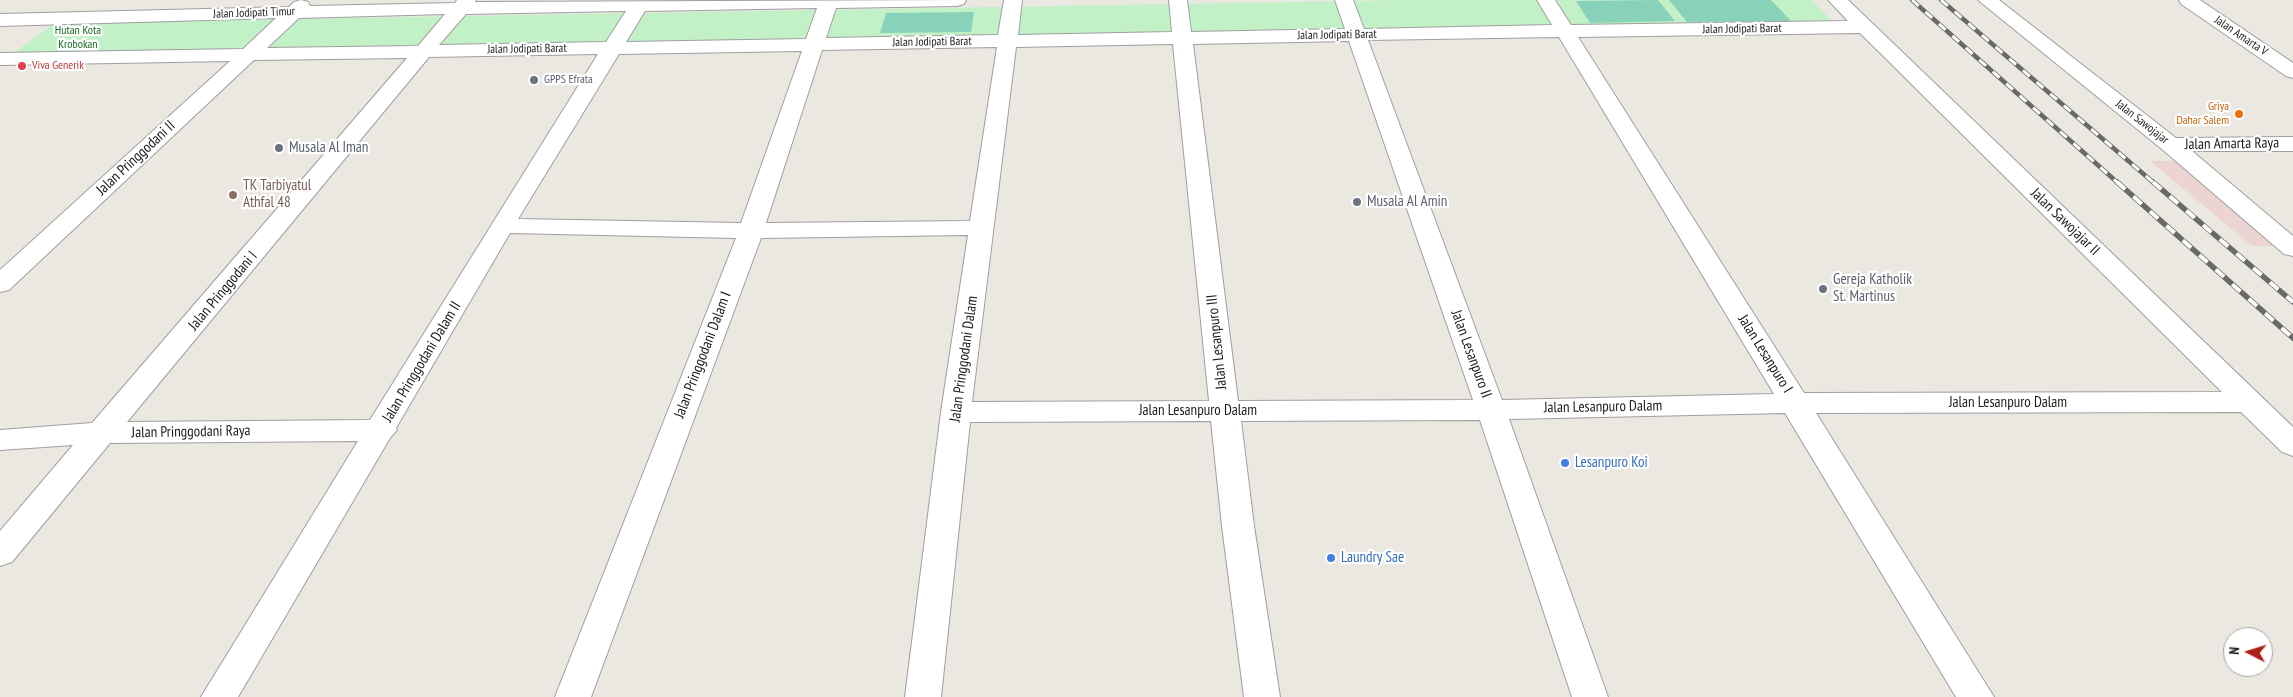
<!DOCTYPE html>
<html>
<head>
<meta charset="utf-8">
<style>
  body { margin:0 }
  #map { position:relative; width:2293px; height:697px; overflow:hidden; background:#ebe8e2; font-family:"PT Sans Narrow",sans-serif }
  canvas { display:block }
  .north { position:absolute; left:2223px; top:627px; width:50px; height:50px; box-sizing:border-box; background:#fff; border:1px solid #a4a4a4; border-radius:50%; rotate:275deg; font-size:14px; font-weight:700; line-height:20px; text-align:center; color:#1b1b1b }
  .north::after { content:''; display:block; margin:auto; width:18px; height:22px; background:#ae1f18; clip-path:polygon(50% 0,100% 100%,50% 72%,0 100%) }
</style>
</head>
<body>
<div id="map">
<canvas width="2293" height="697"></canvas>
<div class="north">N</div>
</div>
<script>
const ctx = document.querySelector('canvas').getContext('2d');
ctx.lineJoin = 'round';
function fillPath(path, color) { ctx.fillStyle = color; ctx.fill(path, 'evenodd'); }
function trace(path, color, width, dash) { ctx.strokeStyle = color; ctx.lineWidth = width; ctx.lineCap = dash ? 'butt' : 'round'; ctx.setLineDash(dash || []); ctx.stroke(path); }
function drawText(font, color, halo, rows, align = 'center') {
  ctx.font = font + ' "PT Sans Narrow",sans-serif'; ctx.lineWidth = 4.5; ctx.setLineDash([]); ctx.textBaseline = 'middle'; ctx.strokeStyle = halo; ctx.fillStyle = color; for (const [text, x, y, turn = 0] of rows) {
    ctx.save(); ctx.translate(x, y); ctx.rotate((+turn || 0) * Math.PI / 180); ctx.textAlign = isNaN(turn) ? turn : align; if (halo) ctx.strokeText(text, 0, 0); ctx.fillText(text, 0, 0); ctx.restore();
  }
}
const commercial = new Path2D(`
  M2150 161H2174L2277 246H2252Z`);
const park = new Path2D(`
  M1405 0H1811L1834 23 11 55 55 23Z`);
const pitch = new Path2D(`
  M1658 0 1675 21 1590 23 1576 1Z
  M1669 0H1771L1791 21 1687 22Z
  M974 12 971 32 880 33 886 13Z`);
const street = new Path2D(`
  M301 0 308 2 310 6 455 3 457 0H476L475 2 966 0 964 4 957 6 836 8 826 38 998 35 1004 0H1022L1018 35 1172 32 1169 0H1187L1191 32 1345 29 1335 0H1353L1364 29 1552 25 1537 0H1555L1571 25 1848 21 1828 0H1848L2293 427V456L2282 452 2241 412 1816 413 1994 697H1956L1785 413 1509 419 1608 697H1572L1480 420 1241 421 1254 526 1280 697H1244L1222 526 1211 421 970 422 941 697H905L941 412 968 235 761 238 591 697H555L736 238 510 233 396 428 397 430 390 438 238 697H201L358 441 110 443 12 562 0 566V531L73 445 0 450V430L92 423 407 58 254 60 9 290 0 292V270L230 61 0 65V53L243 49 276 18 0 26V14L289 7 294 2ZM817 8 806 39 626 42 645 11ZM626 11 606 42 439 45 466 14ZM445 14 418 46 267 48 299 18ZM1860 33 2222 392 1804 393 1578 37ZM1559 37 1774 394 1502 400 1368 40ZM1349 41 1473 400 1238 401 1193 44ZM1173 44 1209 401 972 402 1016 47ZM997 47 970 221 766 223 822 50ZM802 51 741 223 518 219 619 54ZM598 54 370 420 127 422 429 57Z
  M1978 0H1999L2176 138 2293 137V151H2192L2293 236V256L2284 254 2163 150Z
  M2179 0H2200L2293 63V78L2286 76 2181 4Z`);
const railFar1 = new Path2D(`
  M1912 0 2118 183
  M1941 0 2154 183`);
const rail = new Path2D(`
  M2117 182 2293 338
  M2153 182 2293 302`);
const markers = [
  [22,66,5,"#e0444e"],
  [534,80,5,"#6b7280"],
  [2239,114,5,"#e8710a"],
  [279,148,5,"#6b7280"],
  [233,195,5,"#8d6e63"],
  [1357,202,5,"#6b7280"],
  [1823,289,5,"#6b7280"],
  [1565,463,5,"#3f7fe0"],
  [1331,558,5,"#3f7fe0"]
];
const farStreetnames = [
  ["Jalan Jodipati Timur",254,13,-2],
  ["Jalan Jodipati Barat",1742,29,-1],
  ["Jalan Jodipati Barat",1337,35,-1],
  ["Jalan Amarta V",2241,36,34],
  ["Jalan Jodipati Barat",932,42,-1],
  ["Jalan Jodipati Barat",527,49,-1],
  ["Jalan Sawojajar",2142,122,38]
];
const farParknames = [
  ["Hutan Kota",78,31],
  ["Krobokan",78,45]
];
const farHealthnames = [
  ["Viva Generik",32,66]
];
const farWorshipnames = [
  ["GPPS Efrata",544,80]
];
const farFoodnames = [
  ["Griya",2229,107],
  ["Dahar Salem",2229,121]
];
const streetNames = [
  ["Jalan Amarta Raya",2232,144,-1],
  ["Jalan Pringgodani II",136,158,-43],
  ["Jalan Sawojajar II",2065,222,44],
  ["Jalan Pringgodani I",223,291,-50],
  ["Jalan Lesanpuro III",1217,342,-96],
  ["Jalan Lesanpuro II",1471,354,70],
  ["Jalan Lesanpuro I",1765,354,58],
  ["Jalan Pringgodani Dalam I",703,355,-69],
  ["Jalan Pringgodani Dalam",964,359,-82],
  ["Jalan Pringgodani Dalam II",422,362,-59],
  ["Jalan Lesanpuro Dalam",2008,403],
  ["Jalan Lesanpuro Dalam",1603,407,-1],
  ["Jalan Lesanpuro Dalam",1198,411],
  ["Jalan Pringgodani Raya",191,432,-1]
];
const worshipNames = [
  ["Musala Al Iman",289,148],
  ["Musala Al Amin",1367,202],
  ["Gereja Katholik",1833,280],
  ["St. Martinus",1833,297]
];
const educationNames = [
  ["TK Tarbiyatul",243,186],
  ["Athfal 48",243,203]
];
const shopNames = [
  ["Lesanpuro Koi",1575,463],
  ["Laundry Sae",1341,558]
];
fillPath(commercial, '#ebd4d2');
fillPath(park, '#c2f1c8');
fillPath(pitch, '#88d2b9');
trace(street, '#9f9f9f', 2);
fillPath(street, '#fff');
trace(railFar1, '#696969', 4.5);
trace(rail, '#696969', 5.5);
trace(railFar1, '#fff', 3, [9]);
trace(rail, '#fff', 4, [11]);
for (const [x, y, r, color] of markers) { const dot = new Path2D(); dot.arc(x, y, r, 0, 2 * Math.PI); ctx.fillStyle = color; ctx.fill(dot); trace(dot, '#fff', 2); }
drawText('12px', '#1b1b1b', '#fff', farStreetnames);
drawText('12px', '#186a23', '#fff', farParknames);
drawText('12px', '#be3a42', '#fff', farHealthnames, 'left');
drawText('12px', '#5b616d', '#fff', farWorshipnames, 'left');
drawText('12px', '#c56008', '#fff', farFoodnames, 'right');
drawText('15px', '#1b1b1b', '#fff', streetNames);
drawText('15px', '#5b616d', '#fff', worshipNames, 'left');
drawText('15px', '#785e54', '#fff', educationNames, 'left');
drawText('15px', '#366cbe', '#fff', shopNames, 'left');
</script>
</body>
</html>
